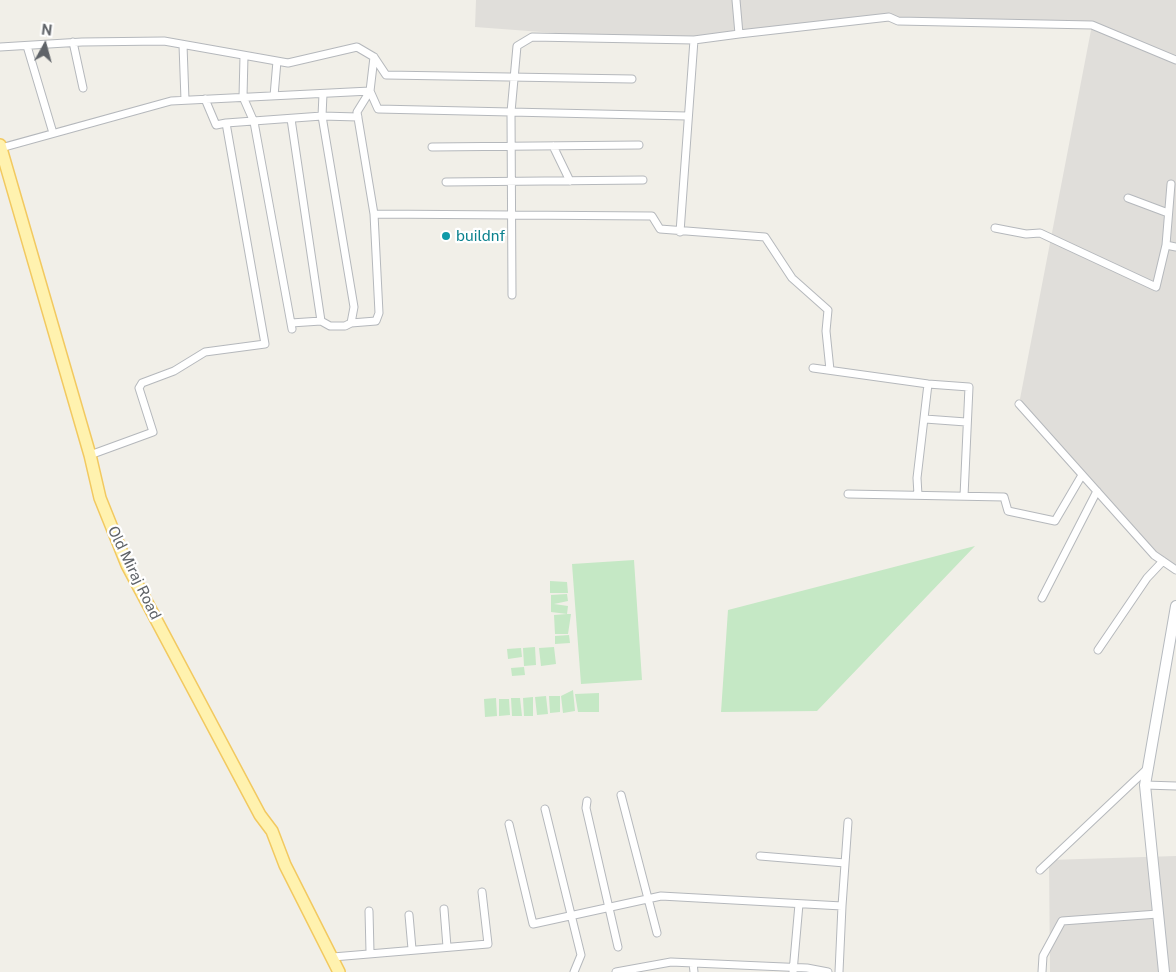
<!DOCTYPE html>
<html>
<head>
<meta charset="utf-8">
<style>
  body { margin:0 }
  #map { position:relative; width:1176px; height:972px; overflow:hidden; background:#f1efe8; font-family:"Public Sans",sans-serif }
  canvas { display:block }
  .north { position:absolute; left:20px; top:20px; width:50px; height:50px; -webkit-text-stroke:4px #fff; paint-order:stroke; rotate:7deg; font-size:14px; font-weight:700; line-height:20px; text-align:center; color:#5f6368 }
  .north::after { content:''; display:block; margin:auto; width:18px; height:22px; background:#5f6368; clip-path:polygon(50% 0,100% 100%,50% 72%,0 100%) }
</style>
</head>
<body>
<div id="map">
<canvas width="1176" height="972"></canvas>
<div class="north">N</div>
</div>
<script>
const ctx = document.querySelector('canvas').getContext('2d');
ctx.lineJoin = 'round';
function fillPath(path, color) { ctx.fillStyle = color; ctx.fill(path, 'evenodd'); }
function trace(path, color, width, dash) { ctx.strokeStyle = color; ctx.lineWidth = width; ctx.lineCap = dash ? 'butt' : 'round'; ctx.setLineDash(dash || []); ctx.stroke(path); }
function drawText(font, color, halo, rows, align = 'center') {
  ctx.font = font + ' "Public Sans",sans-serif'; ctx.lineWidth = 4.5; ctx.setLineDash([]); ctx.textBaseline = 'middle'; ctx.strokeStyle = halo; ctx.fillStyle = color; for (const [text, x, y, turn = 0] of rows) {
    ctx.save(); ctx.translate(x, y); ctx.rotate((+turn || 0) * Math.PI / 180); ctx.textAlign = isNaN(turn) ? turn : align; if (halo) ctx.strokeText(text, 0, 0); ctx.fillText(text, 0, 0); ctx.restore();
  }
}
const industrial = new Path2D(`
  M476 0H1176V569L1154 555 1019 404 1092 25 889 17 739 34 649 40 475 27Z
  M1176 856V972H1050L1049 860Z`);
const green = new Path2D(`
  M975 546 817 711 721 712 728 610Z
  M634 560 642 680 581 684 572 564Z
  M550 581 567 582 568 593H550Z
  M567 594 568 601 554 604 568 606 567 614 551 612V595Z
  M567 614H571L568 634H555L554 615Z
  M569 635 570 643 555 644V636Z
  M535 647 536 665 524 666 523 648Z
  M554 647 556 664 541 666 539 648Z
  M521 648 522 657 508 659 507 649Z
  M524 667 525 675 512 676 511 668Z
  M573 690 575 711 563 713 561 696Z
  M599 693V712H578L575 694Z
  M546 696 548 714 537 715 535 697Z
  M549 696H560V712L550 713Z
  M533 697V716H524L523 698Z
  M496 698 497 716 485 717 484 699Z
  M511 698H520L522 716H512Z
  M499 699H509L510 715 499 716Z`);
const street = new Path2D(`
  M739 34 889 17 898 21 1092 25 1176 60
  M73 42 83 88
  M183 45 185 100
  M27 46 53 133
  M0 47 82 42 164 41 288 63 357 47 374 57 386 75 632 79
  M244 56 243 97 254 122 292 329
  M374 57 370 91 357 112 374 214 652 216 660 229 765 237 792 278 828 310 826 331 830 370
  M323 94 322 116 358 117
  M274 96 277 61
  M291 119 321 321
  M226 123 322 116 354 307 351 323
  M553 146 570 181
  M432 147 639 145
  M1 148 171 101 370 91 378 109 687 116
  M446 182 643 180
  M1128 198 1168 213
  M995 228 1026 234 1040 233 1156 287 1166 245 1176 247
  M680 232 694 40
  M1166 245 1171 184
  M512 295 511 112 517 46 532 37 694 40 739 34 736 0
  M291 323 321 321 330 326H345L351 323 376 321 379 313 374 214
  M813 368 928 384 969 387 964 496
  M1019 404 1154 555 1176 570
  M925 419 966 422
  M90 455 153 432 139 388 142 383 174 371 205 352 265 344 226 123 216 125 205 99
  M848 494 1004 497 1008 511 1055 521 1082 475
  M918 495 917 478 928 384
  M1042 598 1097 491
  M1098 650 1147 578 1163 561
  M1145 785 1176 786
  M621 795 657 933
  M587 801 586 808 618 947
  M545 809 581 955 574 972
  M509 824 533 924 661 896 842 906 839 972
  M760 856 845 863
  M1040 870 1147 769
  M842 906 848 822
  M444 909 447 947
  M369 911 370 952
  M409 915 412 949
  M333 957 488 944 482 892
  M693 963 694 972
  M616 972 671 962 807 968 828 972
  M793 972 799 904
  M1042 972 1043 956 1062 921 1158 914`);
const secondary = new Path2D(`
  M1164 972 1145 785 1176 606`);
const primary = new Path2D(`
  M0 145 90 455 100 498 127 565 260 815 272 831 285 865 339 972`);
const markers = [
  [446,236,5,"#0f9aa8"]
];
const cultureNames = [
  ["buildnf",456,236]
];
const streetNames = [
  ["Old Miraj Road",134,573,64]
];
fillPath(industrial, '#e0deda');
fillPath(green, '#c5e8c5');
trace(street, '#b5b8bc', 9);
trace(secondary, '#b6babf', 12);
trace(primary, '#f2c960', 14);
trace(street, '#fff', 7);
trace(secondary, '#fff', 10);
trace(primary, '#fff2af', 11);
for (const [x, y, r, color] of markers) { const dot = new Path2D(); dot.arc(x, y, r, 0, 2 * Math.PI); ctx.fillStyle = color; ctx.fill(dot); trace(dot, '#fff', 2); }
drawText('15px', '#0d838f', '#fff', cultureNames, 'left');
drawText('15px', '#5f6368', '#fff', streetNames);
</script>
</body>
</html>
